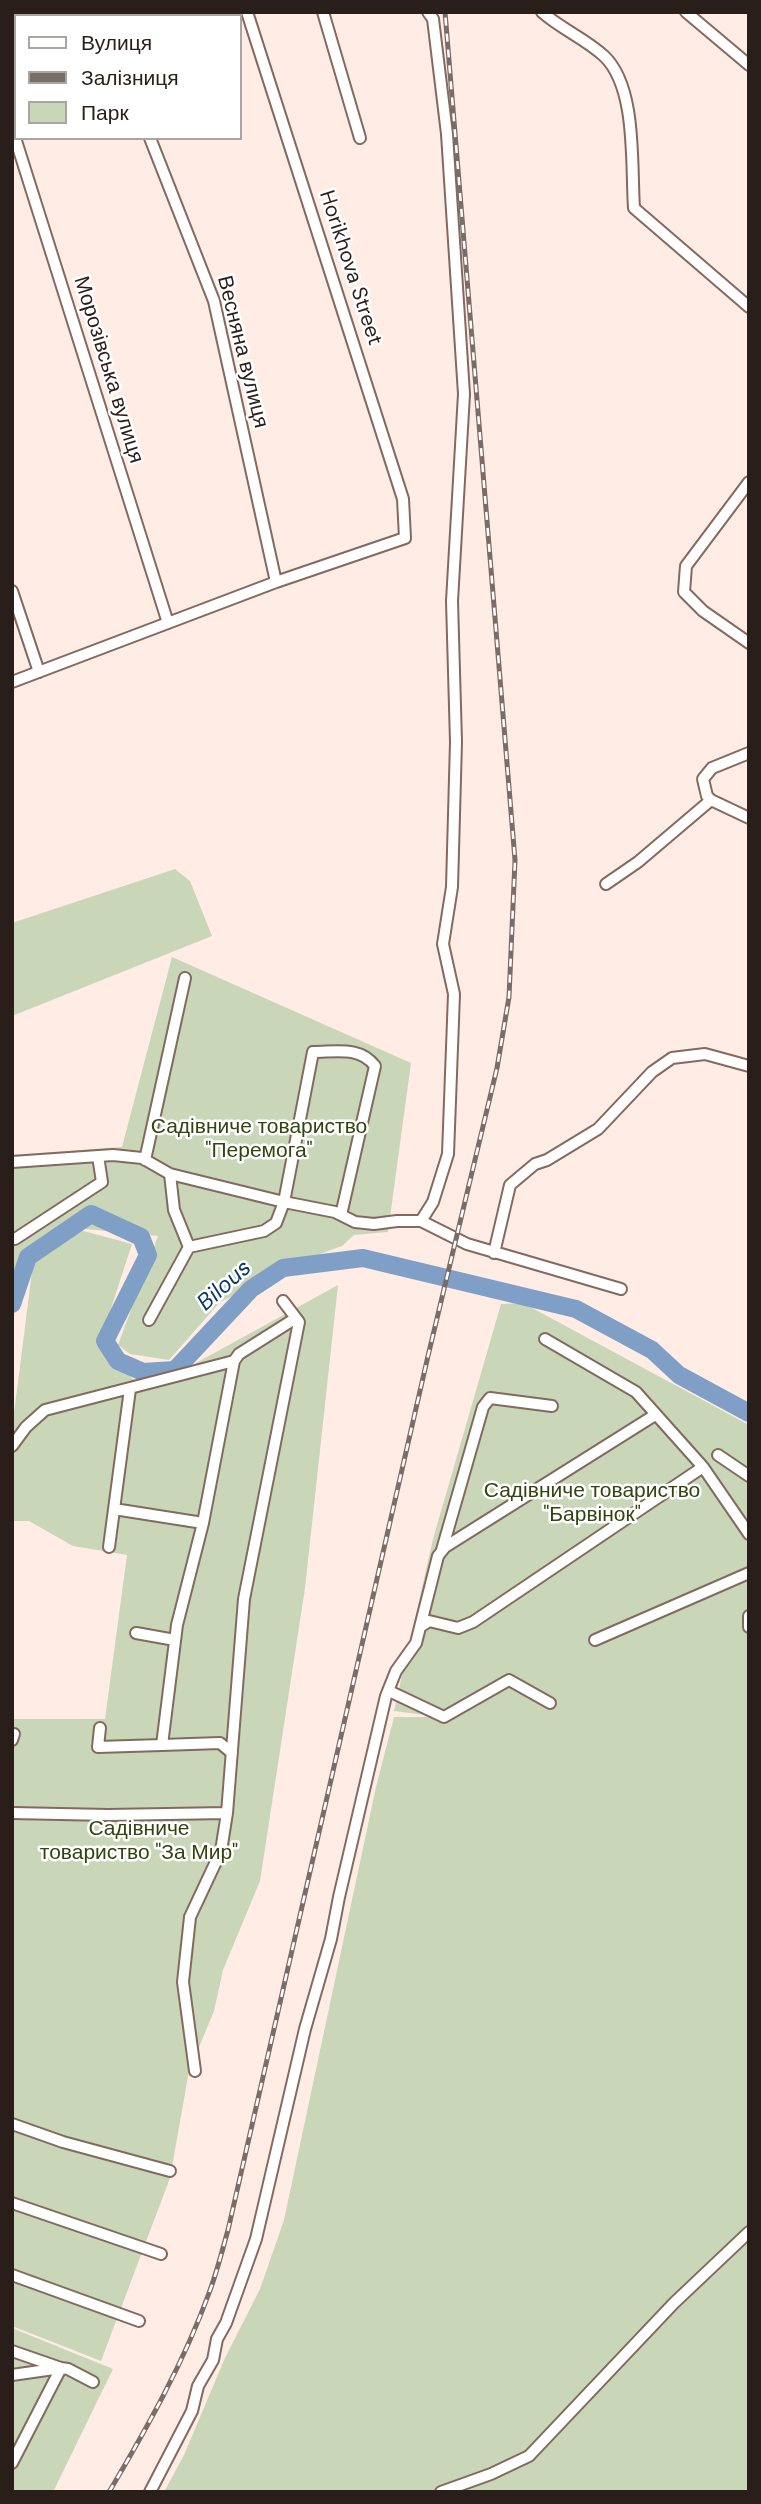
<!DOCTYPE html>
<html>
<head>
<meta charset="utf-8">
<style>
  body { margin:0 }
  #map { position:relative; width:761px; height:2504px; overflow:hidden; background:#ffece5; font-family:"DM Sans",sans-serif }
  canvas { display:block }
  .frame { position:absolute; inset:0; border:14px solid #291e1a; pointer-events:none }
  .legend { position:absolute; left:14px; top:14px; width:228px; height:126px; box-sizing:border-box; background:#fff; border:2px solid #a9a5a3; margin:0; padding:9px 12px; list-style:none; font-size:21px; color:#291e1a }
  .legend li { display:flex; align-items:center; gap:14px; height:35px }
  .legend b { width:35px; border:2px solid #a9a5a3 }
</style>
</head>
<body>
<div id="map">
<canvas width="761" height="2504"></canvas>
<div class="frame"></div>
<ul class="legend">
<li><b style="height:9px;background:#fff"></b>Вулиця</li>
<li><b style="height:9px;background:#7a6c67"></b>Залізниця</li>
<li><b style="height:19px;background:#c9d6b8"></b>Парк</li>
</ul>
</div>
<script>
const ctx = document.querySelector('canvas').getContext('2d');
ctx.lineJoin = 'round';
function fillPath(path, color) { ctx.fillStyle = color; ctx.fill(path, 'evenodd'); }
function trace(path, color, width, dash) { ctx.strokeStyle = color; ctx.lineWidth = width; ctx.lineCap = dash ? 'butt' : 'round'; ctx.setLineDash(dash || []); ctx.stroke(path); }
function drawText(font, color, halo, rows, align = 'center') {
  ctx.font = font + ' "DM Sans",sans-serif'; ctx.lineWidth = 5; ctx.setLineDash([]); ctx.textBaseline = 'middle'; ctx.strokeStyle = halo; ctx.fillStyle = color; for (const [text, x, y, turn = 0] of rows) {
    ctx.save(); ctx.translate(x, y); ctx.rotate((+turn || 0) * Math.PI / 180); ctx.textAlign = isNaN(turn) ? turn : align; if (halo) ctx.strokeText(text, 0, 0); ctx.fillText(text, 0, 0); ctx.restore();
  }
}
const green = new Path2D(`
  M175 869 190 881 212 936 12 1016V923Z
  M172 957 411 1063 388 1232 354 1235 342 1246 325 1252 220 1302 169 1360 130 1354 118 1345 158 1236 64 1227 32 1249 15 1272 12 1295V1155L122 1147Z
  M80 1230 132 1244 99 1345 133 1379 176 1374 338 1285 305 1588 260 1881 223 1970 214 2011 189 2071 170 2178 101 2361 12 2326V1719H105L127 1555 73 1546 29 1521H12V1429L33 1264Z
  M523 1303 749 1425V2492H164L184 2455 225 2358 260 2289 284 2220 376 1787 394 1717H441L394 1711 433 1539 501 1304Z
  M12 2328 113 2369 53 2492H12Z`);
const river = new Path2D(`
  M12 1304 28 1257 91 1214 141 1237 148 1255 105 1341 118 1361 143 1372 175 1370 251 1289 283 1268 363 1258 576 1309 652 1350 679 1375 749 1413`);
const minor = new Path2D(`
  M97 12 99 16
  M323 12 360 138
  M542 12C561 29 586 39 604 56 637 87 631 164 634 208L749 307
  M686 12 749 65
  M12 128 168 623
  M150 138 214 301 276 582
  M749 482 686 566 684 592 703 611 749 643
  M12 591 39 672
  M12 682 276 582 405 538 403 499 247 12
  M749 753 712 768 703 779 707 796 711 800 749 818
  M606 884 638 862 711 800
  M145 1160 185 978
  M12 1162 113 1155 142 1158 170 1174 284 1202 335 1212 355 1222 374 1224 397 1221H421L467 1244 621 1289
  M170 1174 174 1210 189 1247
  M421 1221 433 1202 448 1154 454 994 443 944 452 887 456 742 452 601 464 394 447 134 433 19 428 12
  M15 1239 102 1182 98 1156
  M494 1253 510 1185 535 1164 547 1160 598 1129 652 1072 672 1058 705 1054 749 1066
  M149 1320 189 1247 264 1231 276 1223 284 1202 313 1052C336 1052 360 1046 375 1066L341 1215
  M545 1339 636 1392 703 1467 749 1534
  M12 1446 26 1427 45 1410 234 1361
  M718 1455 749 1476
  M114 1509 203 1523
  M109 1547 130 1389
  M442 1550 483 1407 490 1398 552 1406
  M749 1616V1627
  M420 1627 429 1621 458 1628 473 1622 703 1467
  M136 1633 175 1640
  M595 1640 749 1573
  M389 1691 444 1717 509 1680 550 1703
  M100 1728 98 1747 162 1745
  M12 1740 14 1734
  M232 1753 220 1743 162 1745 177 1625 203 1523 234 1361 239 1354 296 1318
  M12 1813 108 1815 227 1813
  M195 2071 183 1982 190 1917 221 1851 227 1813 244 1599 299 1322 283 1301
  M12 2124 63 2142 170 2171
  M12 2203 161 2254
  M12 2275 139 2321
  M12 2351 61 2368 12 2375
  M12 2463 61 2368 68 2369 93 2382
  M150 2492 192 2411 198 2386 213 2360 217 2339 226 2323 256 2239 305 2029 331 1939 339 1897 386 1696 396 1671 416 1643 438 1556 445 1547 655 1415
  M441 2492 491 2474 529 2456 674 2303 749 2232`);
const secondary = new Path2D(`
  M126 16 135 12
  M12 64 16 63`);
const rail = new Path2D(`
  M109 2492C147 2428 184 2362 209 2293 217 2272 222 2251 228 2230L428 1356 497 1068 509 997 515 860 445 12`);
const streetNames = [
  ["Horikhova Street",350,268,72],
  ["Весняна вулиця",242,352,76],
  ["Морозівська вулиця",108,370,73]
];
const parkNames = [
  ["Садівниче товариство",259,1127],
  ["\"Перемога\"",259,1151],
  ["Садівниче товариство",592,1491],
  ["\"Барвінок\"",592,1515],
  ["Садівниче",139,1829],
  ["товариство \"За Мир\"",139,1853]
];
const waterNames = [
  ["Bilous",225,1286,-42]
];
fillPath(green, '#c9d6b8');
trace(river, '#7f9fc7', 18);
trace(minor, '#84695f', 14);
trace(secondary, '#84695f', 18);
trace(minor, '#fff', 10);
trace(secondary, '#fff', 14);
trace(rail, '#7a6c67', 5);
trace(rail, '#fff', 2.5, [8]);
drawText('21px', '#291e1a', '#fff', streetNames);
drawText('21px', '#32440f', '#fff', parkNames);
drawText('italic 23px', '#0a386a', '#fff', waterNames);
</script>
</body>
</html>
